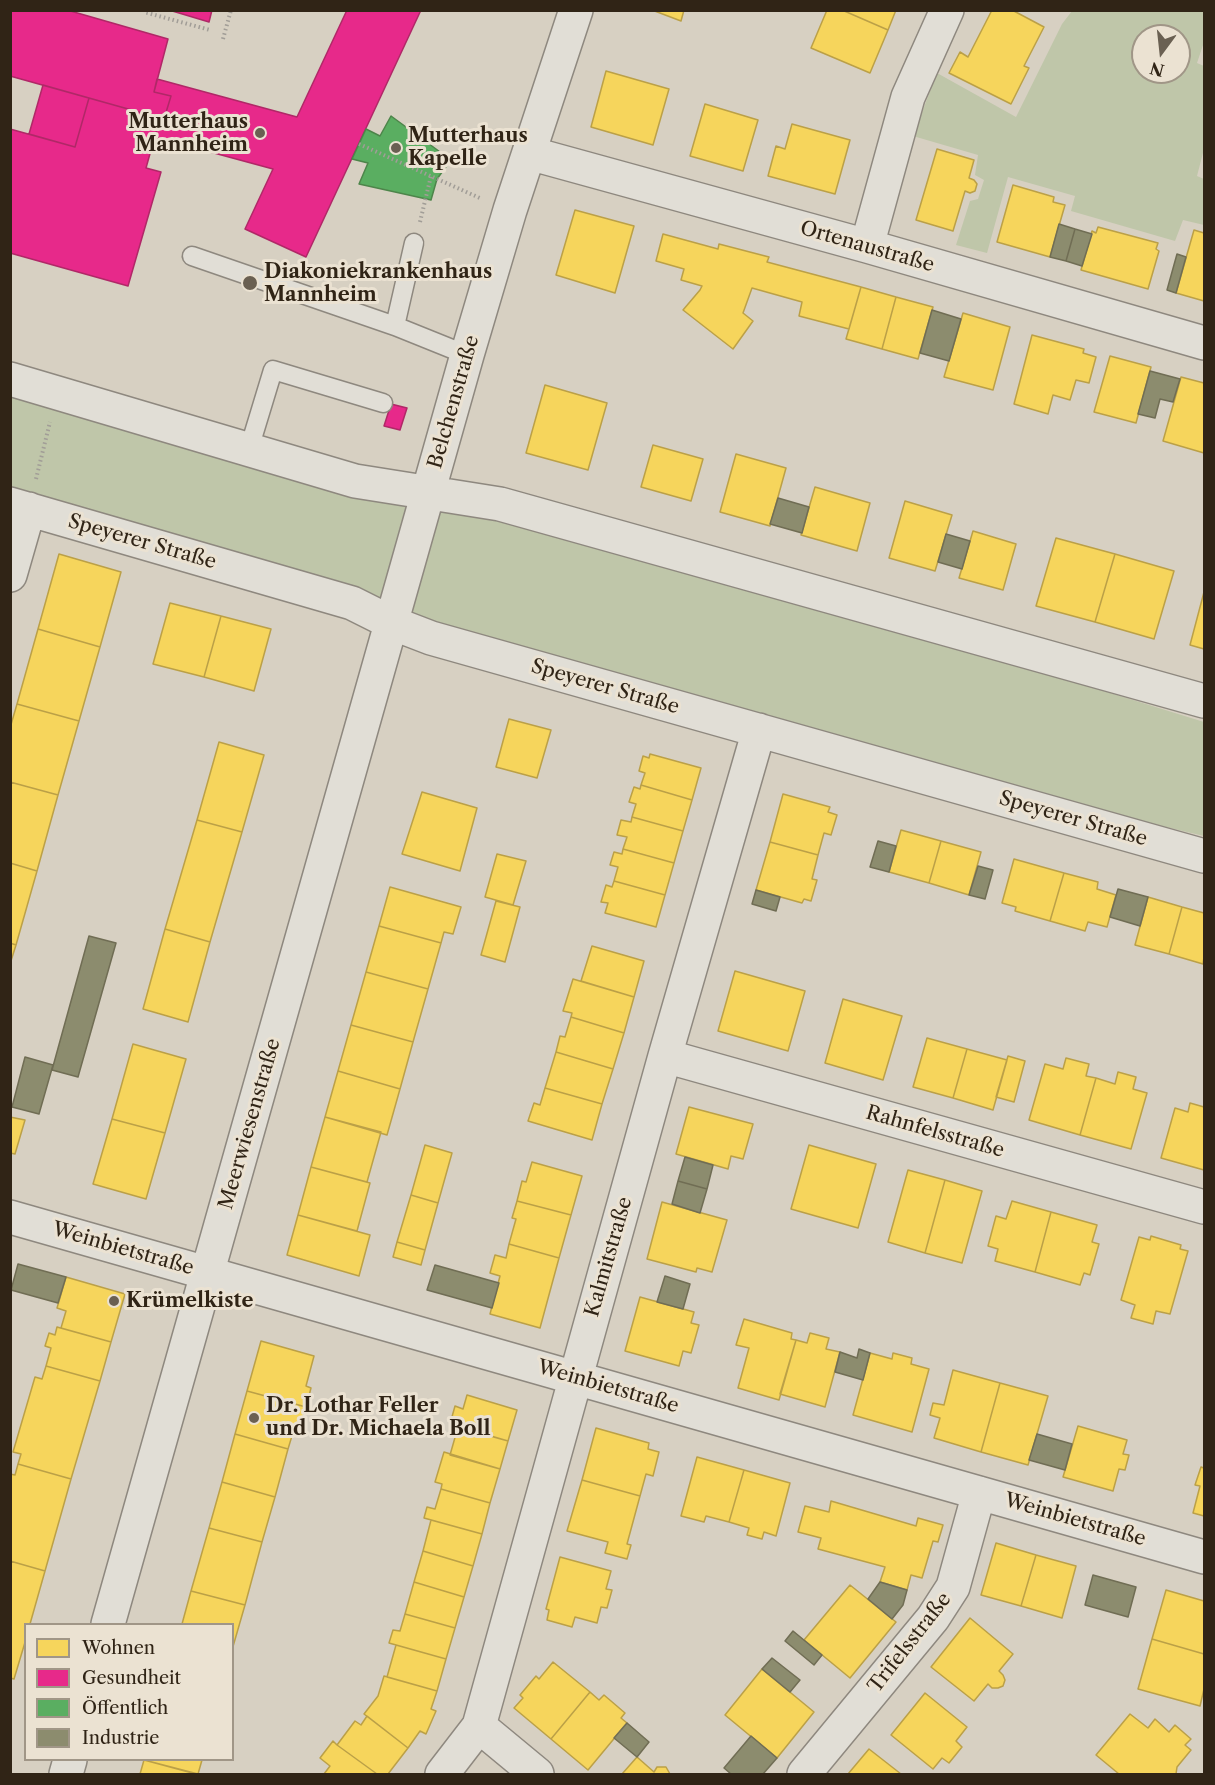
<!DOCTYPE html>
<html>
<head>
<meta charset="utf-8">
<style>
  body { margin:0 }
  #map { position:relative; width:1215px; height:1785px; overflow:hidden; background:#d7d0c2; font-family:"Libre Caslon Text",serif }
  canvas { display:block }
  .frame { position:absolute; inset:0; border:12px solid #302416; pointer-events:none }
  .legend { position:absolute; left:24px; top:1623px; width:210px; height:138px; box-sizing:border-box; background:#ebe2d2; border:2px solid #a09687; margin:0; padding:8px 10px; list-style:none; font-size:18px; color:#302416 }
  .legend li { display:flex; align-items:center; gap:12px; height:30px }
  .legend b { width:30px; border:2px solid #a09687 }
  .north { position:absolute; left:1131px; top:24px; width:60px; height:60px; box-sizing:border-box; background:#ebe2d2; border:2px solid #a09687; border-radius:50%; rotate:195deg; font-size:16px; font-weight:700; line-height:24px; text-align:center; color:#302416 }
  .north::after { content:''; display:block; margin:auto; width:21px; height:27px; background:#6a6052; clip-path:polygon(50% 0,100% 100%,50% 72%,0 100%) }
</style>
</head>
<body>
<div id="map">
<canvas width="1215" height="1785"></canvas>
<div class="frame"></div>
<ul class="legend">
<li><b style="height:16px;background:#f6d55c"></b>Wohnen</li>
<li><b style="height:16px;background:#e7298a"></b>Gesundheit</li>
<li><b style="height:16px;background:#5aae61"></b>Öffentlich</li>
<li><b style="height:16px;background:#8c8c6e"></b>Industrie</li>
</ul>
<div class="north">N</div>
</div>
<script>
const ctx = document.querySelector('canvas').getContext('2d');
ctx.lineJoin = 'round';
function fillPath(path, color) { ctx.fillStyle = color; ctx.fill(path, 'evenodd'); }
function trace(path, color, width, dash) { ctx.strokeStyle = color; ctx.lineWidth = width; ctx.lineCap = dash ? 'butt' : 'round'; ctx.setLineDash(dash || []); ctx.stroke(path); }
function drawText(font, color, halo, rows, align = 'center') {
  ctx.font = font + ' "Libre Caslon Text",serif'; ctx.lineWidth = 6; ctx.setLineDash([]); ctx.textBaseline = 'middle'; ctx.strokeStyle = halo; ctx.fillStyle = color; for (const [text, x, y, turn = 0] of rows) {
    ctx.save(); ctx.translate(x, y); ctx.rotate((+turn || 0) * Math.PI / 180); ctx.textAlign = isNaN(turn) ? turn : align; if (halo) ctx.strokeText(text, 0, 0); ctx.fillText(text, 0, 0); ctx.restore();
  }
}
const green = new Path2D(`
  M1072 11H1204V42L1197 63 1204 66V149L1197 176 1204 179V225L1183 220 1175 241 1071 211 1075 196 1008 177 987 253 956 245 970 201 978 199 984 180 975 175 978 155 913 136 937 73 1016 117 1062 24ZM1143 36H1179V72H1143Z
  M11 379 500 504 1204 722V836L759 730 29 509 11 575Z`);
const homes = new Path2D(`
  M652 10H684L681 21Z
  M827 10H842L888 30 870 73 811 48Z
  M842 10H896L888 30Z
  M992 10H1012L1044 27 1024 66 1029 68 1011 104 949 73 960 52 968 57Z
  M606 71 669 89 653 145 591 127Z
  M705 104 758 120 743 171 690 156Z
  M792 124 850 140 835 194 768 176 776 146 785 149Z
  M937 149 974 160 969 178 974 180 977 184 975 191 970 193 965 191 953 231 916 220Z
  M1013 185 1054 197 1053 202 1065 205 1050 257 997 242Z
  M575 210 634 226 615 293 556 275Z
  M1098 227 1158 243 1156 249 1159 251 1148 289 1081 270 1092 231 1096 233Z
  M1194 230 1204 233V301L1176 293Z
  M663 234 718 249 719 244 769 257 767 262 861 287 849 329 799 316 802 302 752 288 743 313 753 321 733 349 683 310 700 290 702 286 681 280 684 269 656 261Z
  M861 287 896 297 882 349 846 339Z
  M896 297 933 307 918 359 882 349Z
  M963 313 1010 327 993 390 944 377Z
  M1032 335 1084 349 1083 353 1096 357 1089 383 1076 380 1070 400 1053 395 1048 414 1014 404Z
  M1110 356 1151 367 1136 423 1094 412Z
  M1181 377 1204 383V453L1163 441Z
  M545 385 607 403 588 470 526 453Z
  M653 445 703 459 691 501 641 487Z
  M736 454 786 468 770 526 720 512Z
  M815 487 870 503 857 551 801 535Z
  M905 501 952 515 935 571 889 558Z
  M973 531 1016 544 1003 590 959 578Z
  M1056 538 1115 554 1095 622 1036 606Z
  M59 554 121 572 100 647 38 629Z
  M1115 554 1174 571 1154 639 1095 622Z
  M1204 592V649L1190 645Z
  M170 603 221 616 204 677 153 664Z
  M221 616 271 629 254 691 204 677Z
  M38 629 100 647 79 721 17 704Z
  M17 704 79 721 58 795 10 782V728Z
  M509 719 551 730 537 778 496 767Z
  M219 742 264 755 242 832 197 820Z
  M650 754 701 768 692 800 641 785 645 773 639 771 643 756 649 758Z
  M10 782 58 795 37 871 10 863Z
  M641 785 692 800 683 831 632 817 636 804 629 802 634 787 640 789Z
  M422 792 477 808 460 871 402 854Z
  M783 794 830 807 828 812 837 815 831 835 824 833 818 855 770 842Z
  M632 817 683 831 674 863 623 849 627 837 617 835 621 820 631 822Z
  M197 820 242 832 210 942 165 929Z
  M901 830 941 841 929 883 889 872Z
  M941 841 981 852 969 895 929 883Z
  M770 842 818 855 812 879 817 880 811 901 804 899 802 903 756 890Z
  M623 849 674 863 665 895 614 881 618 867 610 865 614 852 622 854Z
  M497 854 526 861 513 905 485 897Z
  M1014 859 1064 873 1050 921 1015 911 1016 907 1002 903Z
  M10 863 37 871 16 945 10 943Z
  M1064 873 1098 882 1097 889 1116 895 1107 927 1088 922 1085 931 1050 921Z
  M614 881 665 895 656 927 605 913 608 903 601 902 606 885 612 887Z
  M390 887 461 907 453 934 444 932 441 943 379 926Z
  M1148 897 1182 907 1169 954 1135 945Z
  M496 901 520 907 505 962 481 955Z
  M1182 907 1204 913V957L1203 964 1169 954Z
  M379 926 441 943 428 989 366 972Z
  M165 929 210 942 188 1022 143 1009Z
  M10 943 16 945 10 964Z
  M592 946 644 961 634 997 581 981Z
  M735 971 805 991 788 1051 718 1031Z
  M366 972 428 989 413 1042 351 1025Z
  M573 979 634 997 624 1033 571 1017 572 1013 563 1011Z
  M843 999 902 1016 883 1080 825 1063Z
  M571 1017 624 1033 613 1069 556 1052 560 1036 565 1037Z
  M351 1025 413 1042 400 1089 338 1071Z
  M927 1038 967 1049 953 1098 913 1087Z
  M133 1044 186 1059 165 1133 112 1119Z
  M967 1049 1007 1060 993 1110 953 1098Z
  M556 1052 613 1069 602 1104 545 1088Z
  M1008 1056 1025 1061 1014 1102 996 1097Z
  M1066 1058 1089 1064 1086 1076 1096 1078 1080 1135 1029 1120 1045 1064 1063 1069Z
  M338 1071 400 1089 387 1135 325 1117Z
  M1118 1072 1136 1077 1133 1089 1147 1093 1131 1149 1080 1135 1096 1078 1115 1084Z
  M545 1088 602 1104 592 1140 528 1121 534 1103 540 1105Z
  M1190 1103 1204 1107V1170L1161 1158 1175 1108 1188 1112Z
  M689 1107 753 1124 743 1159 731 1156 728 1169 676 1154Z
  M10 1117 25 1120 15 1154 10 1153Z
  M325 1117 381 1132 367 1182 311 1167Z
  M112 1119 165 1133 146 1199 93 1184Z
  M425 1145 452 1153 438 1203 411 1195Z
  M809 1145 876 1164 858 1228 791 1209Z
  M532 1162 582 1176 571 1215 517 1201 522 1181 526 1182Z
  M311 1167 370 1183 357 1231 298 1215Z
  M908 1170 945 1180 925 1253 888 1242Z
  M945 1180 982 1191 962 1263 925 1253Z
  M411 1195 438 1203 425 1250 397 1242Z
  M517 1201 571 1215 559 1258 509 1244 516 1219 512 1218Z
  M1012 1201 1051 1212 1035 1272 995 1261 998 1249 988 1246 996 1216 1006 1219Z
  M662 1202 727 1220 712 1272 697 1268 696 1272 647 1259Z
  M1051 1212 1097 1225 1092 1242 1099 1244 1090 1275 1084 1273 1080 1285 1035 1272Z
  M298 1215 370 1235 359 1276 287 1255Z
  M1151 1236 1181 1245 1180 1249 1188 1251 1170 1314 1156 1311 1153 1324 1131 1318 1135 1305 1121 1300 1139 1237 1150 1240Z
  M397 1242 425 1250 421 1265 393 1257Z
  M509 1244 559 1258 540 1328 490 1314 500 1276 490 1273 495 1255 506 1258Z
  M66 1277 125 1294 111 1342 61 1328 66 1311 57 1308Z
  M640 1297 694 1312 691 1323 699 1325 691 1353 683 1351 679 1366 625 1351Z
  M744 1319 792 1333 791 1339 796 1340 779 1400 738 1388 749 1348 736 1345Z
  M57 1327 111 1342 100 1381 46 1366 51 1348 45 1346 49 1333 55 1335Z
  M810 1333 829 1338 826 1349 840 1352 825 1407 780 1394 796 1340 807 1343Z
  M261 1341 314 1356 306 1386 311 1388 306 1407 247 1391Z
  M870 1353 892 1359 893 1353 912 1358 911 1364 929 1369 912 1432 853 1415Z
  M46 1366 100 1381 71 1479 18 1464 21 1454 13 1452 35 1377 42 1379Z
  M953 1370 1000 1383 981 1452 934 1438 940 1418 930 1415 933 1403 944 1405Z
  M1000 1383 1048 1396 1028 1465 981 1452Z
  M247 1391 306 1407 300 1427 295 1426 288 1449 235 1434Z
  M467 1395 517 1410 508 1441 450 1424 455 1406 463 1409Z
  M1078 1426 1127 1440 1123 1454 1129 1455 1125 1470 1119 1469 1113 1491 1063 1477Z
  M458 1427 508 1441 500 1469 450 1455Z
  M596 1428 649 1443 648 1449 659 1452 653 1476 646 1474 640 1496 582 1480Z
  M235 1434 288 1449 275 1497 222 1482Z
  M444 1452 500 1469 490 1503 441 1489 442 1484 435 1482Z
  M697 1457 744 1470 729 1522 706 1516 704 1522 681 1516Z
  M18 1464 71 1479 45 1571 10 1561V1474L15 1475Z
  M1201 1467 1204 1468V1516L1193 1513 1200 1486 1195 1485Z
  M744 1470 790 1483 776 1536 764 1532 762 1539 747 1535 749 1528 729 1522Z
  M582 1480 640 1496 627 1544 631 1545 627 1559 605 1553 608 1542 567 1531Z
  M222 1482 275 1497 262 1542 209 1528Z
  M441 1489 490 1503 482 1534 424 1518 427 1507 435 1509Z
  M831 1501 916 1526 918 1518 943 1525 938 1542 933 1541 922 1578 911 1575 907 1590 880 1582 885 1567 818 1549 821 1538 798 1532 805 1506 829 1512Z
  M431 1520 482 1534 473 1566 423 1551Z
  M209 1528 262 1542 245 1605 191 1591Z
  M996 1543 1036 1555 1021 1606 981 1595Z
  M423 1551 473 1566 464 1597 414 1582Z
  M1036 1555 1076 1566 1062 1618 1021 1606Z
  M560 1557 611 1571 606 1589 612 1590 607 1608 601 1607 597 1623 575 1617 572 1627 547 1620 549 1610 546 1609Z
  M10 1561 45 1571 30 1624H26V1639L14 1679 10 1678Z
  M414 1582 464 1597 455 1628 405 1614Z
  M850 1585 896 1622 850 1678 804 1640Z
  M1166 1590 1204 1601V1654L1152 1639Z
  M191 1591 245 1605 232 1650V1624H182Z
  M405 1614 455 1628 446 1659 389 1643 393 1630 400 1631Z
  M970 1618 1013 1654 999 1671 1003 1675 1005 1680 1003 1686 998 1688H992L988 1684 974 1701 931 1667Z
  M1152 1639 1204 1654V1689L1200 1706 1138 1689Z
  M396 1645 446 1659 437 1691 387 1677Z
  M553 1662 590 1692 551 1739 514 1708 523 1698 520 1695 536 1676 539 1679Z
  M762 1669 814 1712 777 1758 725 1715Z
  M384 1676 437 1691 431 1709 436 1711 426 1734 420 1731 408 1748 364 1714 378 1696Z
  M590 1692 599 1700 604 1695 625 1713 621 1718 627 1723 588 1770 551 1739Z
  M925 1693 967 1727 956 1741 962 1747 949 1763 942 1758 933 1769 891 1735Z
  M1130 1714 1148 1728 1155 1719 1169 1732 1175 1725 1191 1739 1185 1745 1191 1750 1177 1767 1176 1774H1119L1096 1755Z
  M367 1716 408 1748 388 1774H377L337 1745 355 1721 361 1725Z
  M333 1741 337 1745 377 1774H324L330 1766 320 1758Z
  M869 1749 901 1774H848Z
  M637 1757 654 1772 657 1767H666L670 1774H622Z
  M144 1760 196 1774H140Z
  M144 1760H202L198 1774Z`);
const health = new Path2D(`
  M10 10H67L168 39 154 92 171 96 164 119 10 76Z
  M169 10H212L209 22Z
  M347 10H421L306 257 245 229 273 169 155 137 160 118 164 119 171 96 154 92 157 79 297 117Z
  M43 85 89 98 75 147 29 134Z
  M89 98 160 118 146 168 161 172 128 286 10 253V129L75 147Z
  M391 404 407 408 400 430 384 426Z`);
const public = new Path2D(`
  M391 116 451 160 437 179 431 200 359 184 368 163 352 159 366 129 380 136Z`);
const industry = new Path2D(`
  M1059 224 1075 229 1066 261 1050 257Z
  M1075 229 1092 234 1082 266 1066 261Z
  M1177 254 1186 257 1176 293 1167 290Z
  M932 310 961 319 949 361 920 353Z
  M1150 371 1180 379 1173 402 1160 399 1155 418 1138 414Z
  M778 498 809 507 802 533 770 524Z
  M946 534 970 541 962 569 938 562Z
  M878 841 896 846 889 872 870 867Z
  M978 866 993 870 985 899 969 895Z
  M1118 889 1148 897 1140 926 1110 917Z
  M756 890 780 897 776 911 752 904Z
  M89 936 116 943 78 1077 52 1070Z
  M25 1057 53 1065 39 1114 12 1107Z
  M685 1157 713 1165 707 1189 678 1181Z
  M678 1181 707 1189 700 1213 672 1204Z
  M18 1264 66 1277 58 1303 11 1290Z
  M435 1265 499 1283 492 1308 427 1290Z
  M665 1276 690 1284 683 1309 657 1302Z
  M859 1349 870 1353 863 1380 835 1372 840 1352 857 1358Z
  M1037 1434 1072 1444 1065 1470 1029 1460Z
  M1093 1575 1136 1587 1128 1617 1085 1605Z
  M880 1582 907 1590 903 1605 892 1619 868 1599Z
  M793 1631 822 1655 814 1665 785 1641Z
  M772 1658 800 1680 790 1692 762 1669Z
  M627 1723 649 1742 637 1757 614 1738Z
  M751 1736 777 1758 763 1774H731L724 1768Z`);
const path = new Path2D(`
  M144 10V12L210 30
  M223 39 231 10
  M359 144 482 199
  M420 222 431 176
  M36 479 50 422`);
const lane = new Path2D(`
  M414 243 395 326 467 355
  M192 256 395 326
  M249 449 273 370 383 403`);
const street = new Path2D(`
  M529 153 867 246 1204 343
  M867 246 908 97 947 10
  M10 379 355 481 500 504 1204 701
  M10 504 352 603 392 623 431 638 1204 856
  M10 575 29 509
  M665 1056 1204 1207
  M10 1217 1204 1557
  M108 1624 467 355 510 210 576 10
  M479 1726 537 1774
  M66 1774 70 1760
  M442 1774 479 1726 665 1056 759 730
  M804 1774 933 1618 953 1587 979 1493`);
const markers = [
  [260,133,6,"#6a6052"],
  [396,148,6,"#6a6052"],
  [250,283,8,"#6a6052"],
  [114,1301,6,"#6a6052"],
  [254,1418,6,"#6a6052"]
];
const poiNames = [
  ["Mutterhaus",248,122,"right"],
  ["Mannheim",248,145,"right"],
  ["Mutterhaus",408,136],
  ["Kapelle",408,159],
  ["Diakoniekrankenhaus",264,272],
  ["Mannheim",264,295],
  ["Krümelkiste",126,1301],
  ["Dr. Lothar Feller",266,1406],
  ["und Dr. Michaela Boll",266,1429]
];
const streetNames = [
  ["Ortenaustraße",867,247,16],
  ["Belchenstraße",454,402,-74],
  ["Speyerer Straße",142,542,16],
  ["Speyerer Straße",605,687,16],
  ["Speyerer Straße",1073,819,16],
  ["Meerwiesenstraße",250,1124,-74],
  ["Rahnfelsstraße",935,1132,16],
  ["Weinbietstraße",123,1249,16],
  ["Kalmitstraße",609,1257,-74],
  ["Weinbietstraße",608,1387,16],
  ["Weinbietstraße",1075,1520,16],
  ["Trifelsstraße",910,1643,-52]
];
fillPath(green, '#bfc6a9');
fillPath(homes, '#f6d55c');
trace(homes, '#bba047', 1.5);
fillPath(health, '#e7298a');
trace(health, '#b02867', 1.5);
fillPath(public, '#5aae61');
trace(public, '#4d854a', 1.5);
fillPath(industry, '#8c8c6e');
trace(industry, '#706d54', 1.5);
trace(lane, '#8e887f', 21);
trace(street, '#8e887f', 36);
trace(path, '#a19d97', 4, [1.5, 3]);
trace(lane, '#e1ded6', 18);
trace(street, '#e1ded6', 33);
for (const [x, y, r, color] of markers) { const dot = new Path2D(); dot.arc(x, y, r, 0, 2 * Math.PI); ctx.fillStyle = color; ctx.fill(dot); trace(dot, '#ebe2d2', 2); }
drawText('bold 20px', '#302416', '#ebe2d2', poiNames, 'left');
drawText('20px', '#302416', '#ebe2d2', streetNames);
</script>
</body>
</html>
